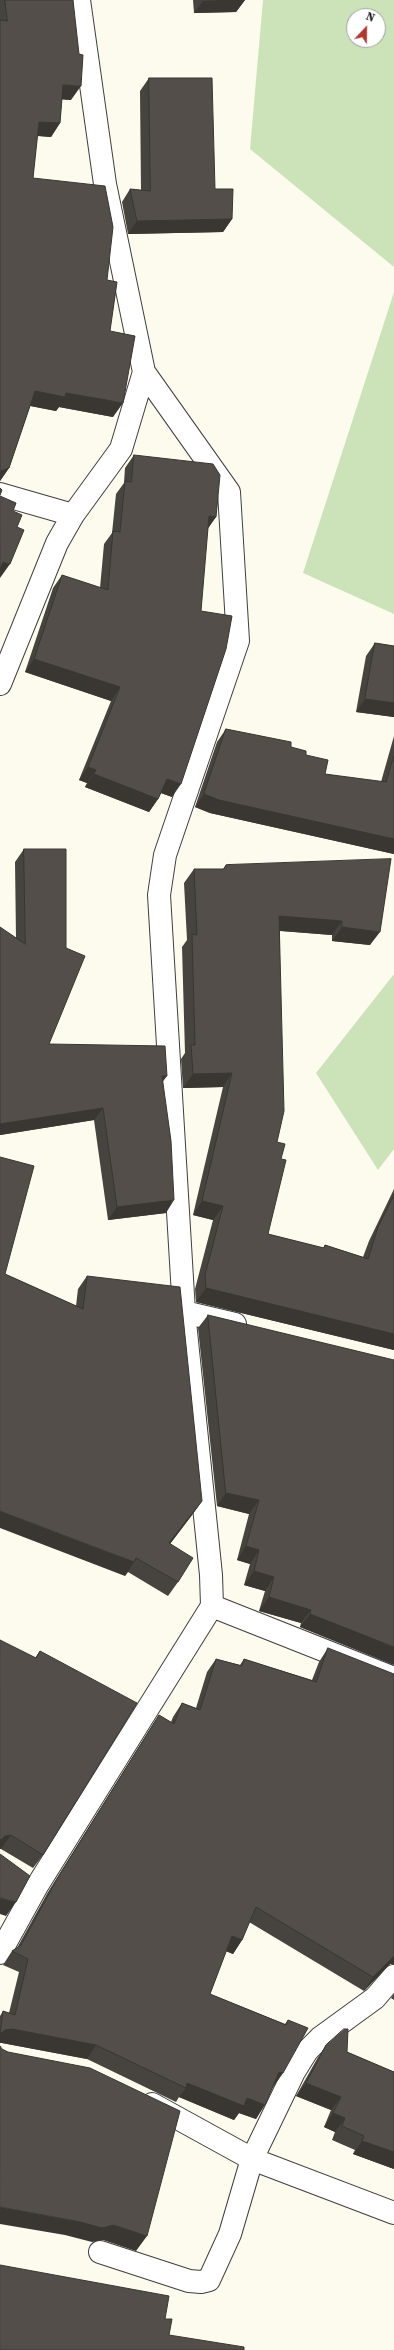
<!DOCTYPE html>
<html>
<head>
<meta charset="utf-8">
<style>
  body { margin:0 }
  #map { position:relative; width:394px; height:2350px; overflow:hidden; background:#fdfbed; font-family:"Source Serif 4",serif }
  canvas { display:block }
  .north { position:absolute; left:346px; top:8px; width:40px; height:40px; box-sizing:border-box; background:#fff; border:1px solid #9e9e9e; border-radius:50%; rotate:22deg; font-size:11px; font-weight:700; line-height:16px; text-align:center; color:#0c0c0c }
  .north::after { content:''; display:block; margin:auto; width:14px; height:18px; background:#ab3934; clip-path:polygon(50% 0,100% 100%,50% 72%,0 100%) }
</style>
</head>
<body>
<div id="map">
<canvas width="394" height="2350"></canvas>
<div class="north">N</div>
</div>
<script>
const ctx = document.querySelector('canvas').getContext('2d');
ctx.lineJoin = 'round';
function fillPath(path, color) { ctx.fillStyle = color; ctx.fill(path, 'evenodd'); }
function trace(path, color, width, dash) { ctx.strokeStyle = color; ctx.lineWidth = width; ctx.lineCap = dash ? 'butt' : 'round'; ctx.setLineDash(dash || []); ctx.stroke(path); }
const green = new Path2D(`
  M263 0H394V267L250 149ZM354 16H378V40H354Z
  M394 292V614L303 573Z
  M394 974V1149L378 1170 316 1073Z`);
const minor = new Path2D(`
  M0 494 73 515
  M0 684 57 543 73 515 121 449 144 372
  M184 1312 235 1324
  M212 1606 394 1678
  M0 1953 37 1886 212 1606 211 1575 184 1312 159 895 165 855 238 641 229 492 144 372 105 184 79 0
  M152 2104 252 2159 294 2072 307 2051 320 2038 375 1998 394 1976
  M100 2252 189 2281 201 2282 209 2280 230 2234 252 2159 394 2213`);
const wall = new Path2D(`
  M0 0H73L71 100 62 99 60 123 51 137 37 136 33 178 107 280 113 417 59 407 56 411 30 406 9 468 0 481Z
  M193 0H245L236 12 194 13Z
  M149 78 215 189 232 219 223 232 128 234 122 202 130 189 141 190 140 91Z
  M134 455 216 517 208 527 172 797 161 793 158 799 149 812 85 787 87 783 79 780 111 701 25 672 53 588 62 575 100 588 104 544 112 533 116 494 124 483 125 468Z
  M375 643 394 646V717L356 712 366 656Z
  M226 729 291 747 306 755 325 774 381 782 394 736V854L210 813 195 807 217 742Z
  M24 849 49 1044 163 1081 166 1213 108 1220 94 1120 0 1135 16 938 15 862Z
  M391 859 370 945 332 941V935L280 931 277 1142 281 1159 268 1234 323 1248 325 1245 363 1257 369 1241 394 1189V1350L196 1302 195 1289 213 1220 193 1215 223 1087 183 1088 181 1059 185 1053 182 947 187 940 184 883 194 869H223L226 865Z
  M5 1274 76 1306 78 1289 87 1276 202 1501 192 1515 170 1544 178 1582 168 1596 128 1572 125 1576Z
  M208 1315 394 1665 300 1627 301 1623 259 1611 265 1591 244 1585 250 1564 237 1560 249 1514 217 1506 198 1328Z
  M328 1648 390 1964 364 1991 249 1922 242 1940 233 1954 226 1951 210 1994 285 2024 288 2020 283 2073 273 2087 256 2119 239 2113 234 2120 179 2097 176 2102 87 2059 2 2043H0V2016L3 2011 9 2013 19 1972 3 1965 12 1951 17 1948 48 1892 150 1729 159 1715 171 1722 173 1717 182 1703 196 1708 207 1672 216 1659 240 1665 244 1659 312 1680 319 1662Z
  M40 1651 43 1855 33 1868 1 1849 35 1658Z
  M394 1994V2000L391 1998Z
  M326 2045 347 2052 394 2072V2169L353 2154 355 2150 332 2140 335 2132 324 2127 331 2110 296 2096 317 2059Z`);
const shadedWall = new Path2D(`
  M222 0H245L236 12 194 13 203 1Z
  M63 85 81 86 71 100 53 99Z
  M39 122 60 123 51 137 29 135Z
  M232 219 223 232 128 234 137 221Z
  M35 391 66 393 123 403 113 417 59 407 56 411 26 405Z
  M9 468 0 481V473L1 471Z
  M209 516 216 517 207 530Z
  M3 562 10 564 0 578V567Z
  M34 659 120 687 111 701 25 672Z
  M365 699 394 703V717L356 712Z
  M88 767 96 770 87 783 79 780Z
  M94 774 158 799 149 812 85 787Z
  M167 779 181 784 172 797 158 792Z
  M204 794 394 839V854L210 813 195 807Z
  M279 916 342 921 332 935 270 930Z
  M342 927 380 932 370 945 332 941Z
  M232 1073 223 1087 183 1088 193 1074Z
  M162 1076H167L158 1088Z
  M103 1108 94 1120 0 1135V1124Z
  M174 1200 166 1213 108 1220 117 1207Z
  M202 1201 223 1206 213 1220 193 1215Z
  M206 1288 394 1334V1350L196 1302Z
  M226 1493 259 1500 249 1514 217 1506Z
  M202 1501 192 1515 160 1557 169 1543Z
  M0 1511 134 1562 125 1576 0 1528Z
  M246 1546 259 1550 250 1564 237 1560Z
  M254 1571 274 1577 265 1591 244 1585Z
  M269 1597 311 1610 301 1623 259 1611Z
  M310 1614 394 1647V1665L300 1627Z
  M11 1835 1 1849H0V1840L5 1836Z
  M0 1898 16 1902 6 1916 0 1914Z
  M232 1936 242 1940 233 1954 223 1950Z
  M394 1956V1964H390L364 1991 373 1977Z
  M12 2029 96 2045 87 2059 2 2043H0V2034L5 2030Z
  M279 2072 283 2073 273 2087Z
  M187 2083 247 2098 265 2105 256 2119 239 2113 234 2120 179 2097 186 2088Z
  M306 2083 341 2097 331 2110 296 2096Z
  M333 2113 345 2118 335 2132 324 2127Z
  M362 2141 394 2152V2169L353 2154Z
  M0 2207 76 2221 114 2225 147 2236 136 2251 103 2240 92 2242 65 2235 0 2224Z`);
const building = new Path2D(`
  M5 0H73L79 54 83 55 81 86 63 85 60 123 39 122 33 178 105 186 113 227 107 280 117 282 110 331 135 336 123 403 66 393 65 397 35 391 9 468 1 471 0 473V20L7 21Z
  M149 78H212L215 189H233L232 219 137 221 130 189 150 191Z
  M134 455 213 464 220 475 216 517 209 516 201 611 232 616 226 649 181 784 167 779 158 799 94 774 96 770 88 767 120 687 34 659 62 575 108 590 113 531 120 532 125 481 131 482Z
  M0 488 2 490 0 495Z
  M0 496 16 503 13 511 22 515 17 527 24 530 10 564 3 562 0 570Z
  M375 643 394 646V703L365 699Z
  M226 729 291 742V747L306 751V755L328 760 325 774 386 782 394 755V839L219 800 204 794Z
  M24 849H66V948L85 956 49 1044 165 1046 167 1076H162L171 1141 174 1200 117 1207 103 1108 0 1124V927L25 944Z
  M391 859 380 932 342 927V921L279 916 284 1111 277 1142 285 1144 281 1159 286 1160 268 1234 324 1248 325 1245 368 1259 378 1227 394 1195V1334L206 1288 205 1275 223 1206 202 1201 232 1073 193 1074 191 1045H195L192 934 197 935 194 869H224L226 865Z
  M0 1157 34 1166 5 1274 83 1309 87 1276 180 1287 202 1501 169 1543 193 1558 178 1582 136 1558 134 1562 0 1511Z
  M208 1315 394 1360V1647L310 1614 311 1610 269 1597 274 1577 254 1571 259 1550 246 1546 259 1500 226 1493Z
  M0 1640 36 1658 40 1651 137 1703 43 1855 11 1835 5 1836 0 1840Z
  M328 1648 394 1674V1956L373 1977 256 1907 242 1940 232 1936 210 1994 286 2025 288 2020 308 2028 283 2073 279 2072 265 2105 247 2098 244 2106 187 2083 186 2088 96 2045 12 2029 5 2030 0 2034 3 2011 15 2015 28 1959 12 1951 21 1945 57 1879 159 1715 174 1724 182 1703 200 1710 216 1659 242 1666 244 1659 316 1682Z
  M0 1854 30 1876 16 1902 0 1898Z
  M344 2029H348L347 2052 394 2072V2152L362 2141 364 2136 342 2126 345 2118 333 2113 341 2097 306 2083 326 2045Z
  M0 2046 2 2049 8 2052 90 2068 180 2111 147 2236 114 2225 102 2228 76 2221 0 2207Z
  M0 2265 169 2296 165 2319H172L169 2335 244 2347V2350H0Z`);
fillPath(green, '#cce3ba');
trace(minor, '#3f3f3f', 24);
trace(minor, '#fff', 22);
fillPath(wall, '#47433f');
fillPath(shadedWall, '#3a3733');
fillPath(building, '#534e49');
trace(building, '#3a3733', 1);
</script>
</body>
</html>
